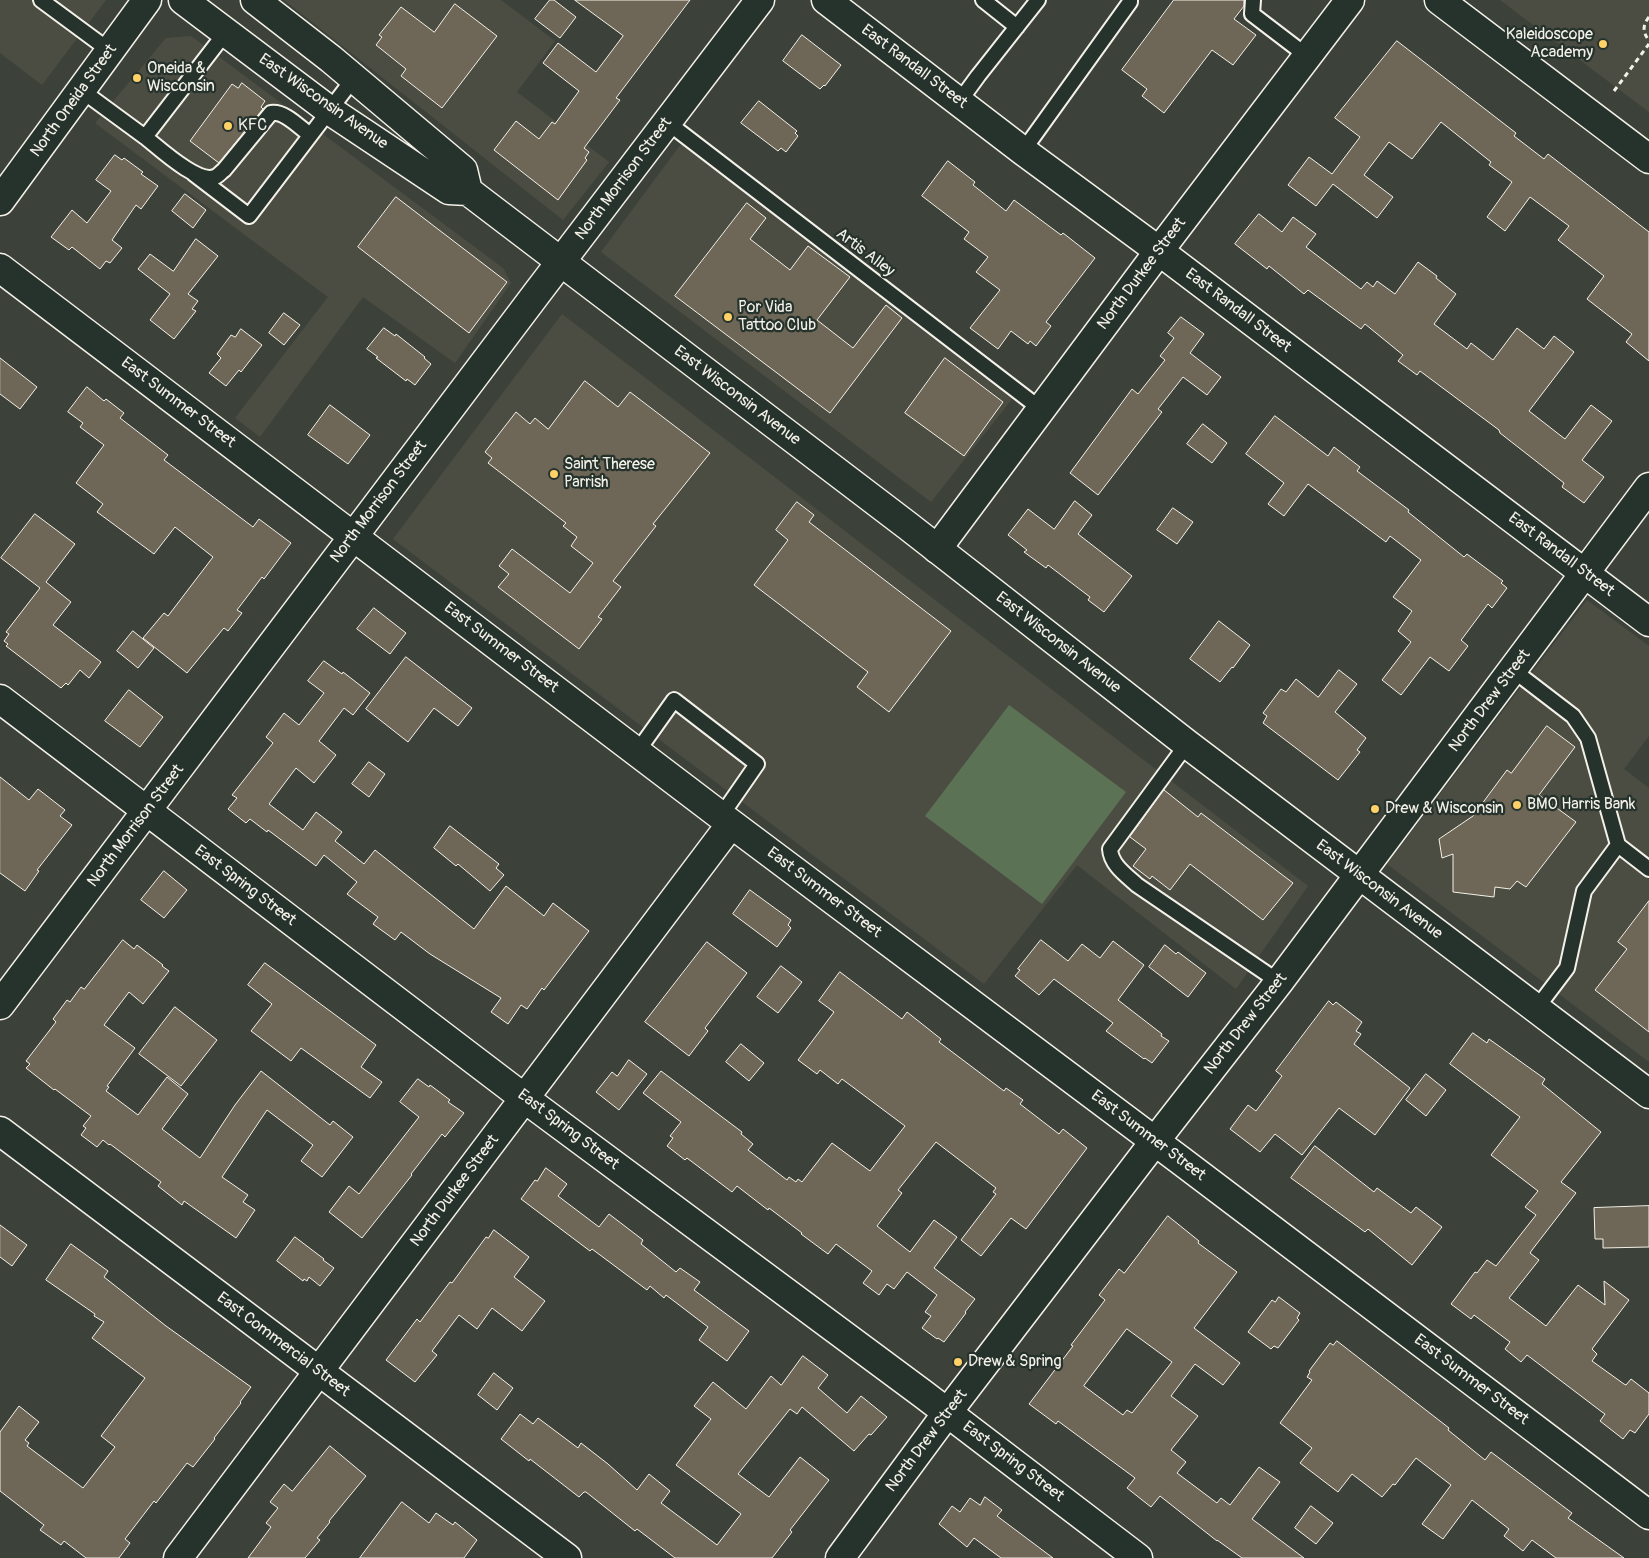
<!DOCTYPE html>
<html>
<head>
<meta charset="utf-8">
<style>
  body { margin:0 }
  canvas { display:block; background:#3c4239 }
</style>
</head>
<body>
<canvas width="1649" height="1558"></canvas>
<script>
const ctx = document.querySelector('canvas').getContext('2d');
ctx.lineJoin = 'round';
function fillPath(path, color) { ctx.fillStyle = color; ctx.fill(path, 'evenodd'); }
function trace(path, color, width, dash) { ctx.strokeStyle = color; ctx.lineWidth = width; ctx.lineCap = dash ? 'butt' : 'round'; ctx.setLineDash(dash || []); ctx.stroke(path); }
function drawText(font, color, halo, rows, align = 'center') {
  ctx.font = font + ' Pangolin,sans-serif'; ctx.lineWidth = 4.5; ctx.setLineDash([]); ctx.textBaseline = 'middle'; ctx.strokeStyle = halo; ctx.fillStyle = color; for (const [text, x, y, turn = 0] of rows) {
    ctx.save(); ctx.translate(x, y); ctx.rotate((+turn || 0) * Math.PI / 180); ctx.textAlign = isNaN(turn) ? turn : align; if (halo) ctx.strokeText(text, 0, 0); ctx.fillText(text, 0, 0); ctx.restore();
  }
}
const built = new Path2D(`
  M0 0H106L42 85 0 53Z
  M284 0H501L555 41 517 92 609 162 563 220Z
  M1500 0H1649V112Z
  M191 36 503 268 511 283 455 363 363 297 260 437 235 418 328 297 95 123 166 38Z
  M681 144 1012 399 931 502 601 252Z
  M562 314 1308 886 1236 989 1077 865 984 984 393 539Z
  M1587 600 1649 646V736L1624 769 1649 788V1062L1387 864Z`);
const green = new Path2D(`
  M1009 705 1126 792 1042 904 925 816Z`);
const building = new Path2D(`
  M550 0H554L576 17 560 38 535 19Z
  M575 0H690L616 98 620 100 584 148 589 152 585 158 587 160 558 200 494 150 516 121 539 139 552 122 555 124 579 91 543 63 558 43 596 72 623 36Z
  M1174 0H1244V6L1234 19 1256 35 1233 65 1212 50 1164 113 1142 96 1147 89 1122 70Z
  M455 4 497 36 442 108 401 76 406 69 376 45 382 37 379 35 401 7 434 32Z
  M802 35 841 65 825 86 824 85 820 89 783 61Z
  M1397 41 1516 133 1514 136 1544 159 1548 154 1649 232V361L1626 342 1632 334 1587 299 1604 276 1558 240 1569 226 1530 197 1505 231 1487 217 1512 182 1489 165 1491 162 1441 122 1412 159 1389 142 1364 175 1393 197 1377 218 1333 184 1316 206 1288 185 1309 157 1332 174 1360 137 1335 118Z
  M242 83 265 101 261 107 263 109 219 163 190 141 232 84 238 88Z
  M759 101 797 131 795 133 798 136 786 152 781 148 778 151 741 123Z
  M115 155 122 160 124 158 143 172 141 174 158 186 141 209 136 205 112 240 122 248 110 263 106 261 100 269 72 247 69 250 51 237 72 210 87 223 111 191 96 180Z
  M948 161 975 182 973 185 1006 211 1014 200 1061 235 1063 233 1095 258 1046 322 1051 326 1036 346 1030 341 1028 344 1011 331 998 349 970 328 1000 290 976 272 988 257 964 239 969 232 922 196Z
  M185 194 206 210 193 228 172 211Z
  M396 197 507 282 469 333 358 247Z
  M747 203 766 218 750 239 790 270 808 246 850 277 817 320 853 348 886 305 902 318 830 413 675 296Z
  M1259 214 1282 232 1293 217 1316 234 1306 247 1361 289 1367 282 1373 287 1377 281 1395 294 1418 262 1437 276 1436 278 1456 294 1434 324 1467 349 1471 343 1493 360 1517 328 1544 349 1554 336 1574 352 1529 411 1565 439 1591 405 1612 421 1582 460 1604 477 1584 503 1562 487 1564 483 1500 433 1499 430 1420 371 1417 375 1398 361 1403 355 1365 324 1361 329 1308 290 1304 294 1269 266 1267 269 1235 244Z
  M196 239 218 256 188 294 198 301 192 309 196 311 174 339 150 320 170 294 138 269 150 254 173 271Z
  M284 313 300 325 284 345 269 333Z
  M1181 317 1204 334 1190 353 1221 377 1207 395 1183 377 1158 409 1162 412 1098 495 1070 473 1132 389 1138 394 1165 360 1160 356 1174 338 1168 333Z
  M384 328 395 336 396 334 425 357 424 358 431 364 415 385 407 379 406 381 376 358 378 357 367 349Z
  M241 329 262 345 241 372 239 370 226 386 209 373 221 358 217 354 231 335 235 337Z
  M0 358 37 387 20 409 0 394Z
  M945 358 1003 402 964 456 905 413Z
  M585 381 618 407 630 392 710 453 653 524 656 526 613 581 621 587 598 617 602 619 579 649 498 587 509 574 499 566 512 549 570 593 593 563 571 546 577 537 563 526 566 523 488 463 492 458 485 452 516 412 530 424 535 418 548 429Z
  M87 387 104 401 106 399 124 413 120 418 168 455 164 460 253 527 259 519 291 543 264 579 262 577 237 610 242 613 228 631 224 628 223 629 187 673 143 638 164 613 168 616 213 557 175 527 154 554 97 512 103 504 76 483 104 445 80 427 83 423 68 412Z
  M330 405 370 435 348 464 308 435Z
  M1275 416 1328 456 1334 447 1360 467 1357 471 1409 510 1408 512 1464 557 1467 554 1503 581 1501 583 1507 588 1492 608 1488 604 1462 639 1461 640 1468 646 1449 671 1430 657 1401 695 1382 680 1411 642 1398 631 1412 611 1393 597 1421 560 1390 536 1386 542 1308 484 1284 516 1268 504 1284 483 1246 454Z
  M1203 424 1227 443 1212 463 1187 444Z
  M1075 501 1092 515 1078 534 1132 576 1104 612 1088 600 1090 597 1048 565 1046 568 1024 552 1027 550 1008 535 1028 509 1054 529Z
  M797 502 814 515 809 522 951 631 889 712 857 687 868 672 754 585 788 540 776 530Z
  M1173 508 1193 522 1177 544 1157 530Z
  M35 514 75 544 46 582 71 602 53 625 101 662 89 678 80 670 68 685 66 683 61 688 6 646 8 644 4 641 9 634 6 632 40 588 1 558Z
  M374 608 406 633 390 654 357 629Z
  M1219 621 1250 645 1233 668 1232 667 1220 682 1190 659Z
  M133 631 154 648 138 668 117 651Z
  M406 657 472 708 458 726 434 708 408 742 366 709Z
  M324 661 342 674 343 672 370 693 353 715 344 708 319 741 336 755 314 783 296 768 269 804 303 830 316 812 342 832 335 841 364 864 375 850 474 929 506 886 544 916 553 903 589 931 544 990 542 988 527 1009 521 1005 508 1024 491 1012 501 998 430 954 401 932 395 940 373 924 378 917 347 894 357 882 324 855 316 866 268 830 267 832 250 819 246 823 228 809 237 798 232 795 273 743 266 737 284 713 299 725 324 693 308 681Z
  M1339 670 1357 684 1335 712 1366 738 1357 750 1360 752 1338 780 1263 723 1267 716 1263 713 1281 689 1286 692 1296 679 1318 697Z
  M129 690 163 717 140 747 105 721Z
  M1547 726 1575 747 1539 795 1576 822 1526 887 1517 881 1510 889 1495 887 1494 897 1453 892V854L1442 858 1439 839 1473 816 1507 770 1511 773Z
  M369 762 385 774 369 797 352 784Z
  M0 777 29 800 38 789 65 810 60 816 72 825 37 870 39 871 25 891 0 873Z
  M1164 790 1198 817 1201 813 1293 883 1263 920 1190 864 1170 890 1152 876 1150 879 1133 866 1146 849 1130 837Z
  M450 826 499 864 496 868 504 875 490 891 458 864 456 866 434 848Z
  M164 871 187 890 164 918 141 900Z
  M750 890 791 920 788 925 791 928 777 947 733 914Z
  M1649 901V1032L1595 990 1627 949 1618 942Z
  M123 940 134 949 137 945 163 965 162 966 169 971 143 1004 129 992 104 1025 135 1048 107 1086 109 1087 106 1091 138 1115 167 1077 188 1094 162 1129 200 1158 235 1105 261 1071 330 1125 333 1121 353 1137 322 1177 301 1161 313 1145 267 1110 222 1177 248 1195 243 1202 255 1210 236 1238 184 1201 182 1205 158 1186 161 1182 110 1144 109 1145 103 1140 97 1147 81 1135 86 1128 83 1126 91 1116 55 1089 54 1090 26 1068 30 1064 26 1061 56 1022 53 1019 67 1000 70 1002 81 987 84 989Z
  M1041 940 1068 961 1082 944 1100 958 1113 941 1144 965 1118 1000 1162 1034 1161 1036 1169 1041 1152 1063 1145 1058 1144 1059 1106 1031 1113 1023 1054 979 1039 995 1015 976 1020 970 1018 969Z
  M707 942 747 973 705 1028 708 1031 689 1056 645 1022Z
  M1165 945 1176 954 1178 952 1206 973 1188 997 1149 967Z
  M265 963 376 1045 361 1067 382 1082 370 1098 301 1048 291 1061 251 1031 272 1004 248 985Z
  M781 966 802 982 778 1013 757 997Z
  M840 972 902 1019 907 1012 941 1039 939 1042 1004 1091 1006 1088 1023 1100 1020 1104 1059 1134 1063 1129 1087 1148 1026 1229 1011 1218 981 1256 961 1240 996 1194 993 1192 996 1188 936 1142 898 1190 902 1193 877 1226 910 1252 934 1220 957 1237 934 1268 975 1299 965 1312 966 1313 944 1342 938 1338 937 1339 922 1328 931 1316 925 1312 937 1295 907 1272 894 1289 887 1284 879 1295 863 1283 872 1271 836 1244 828 1254 801 1234 802 1233 769 1208 768 1210 737 1186 732 1192 687 1158 685 1160 667 1146 673 1138 670 1136 681 1122 643 1093 661 1071 742 1132 741 1134 753 1144 748 1150 787 1180 789 1177 796 1182 798 1179 802 1182 832 1143 870 1171 905 1126 842 1079 838 1084 820 1070 817 1074 798 1060 834 1012 819 1001Z
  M1329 1001 1333 1005 1336 1002 1362 1022 1356 1031 1361 1034 1354 1044 1410 1088 1375 1135 1339 1108 1302 1155 1275 1134 1260 1152 1230 1129 1248 1105 1256 1111 1282 1076 1276 1071Z
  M175 1007 217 1040 181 1086 139 1054Z
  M1473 1033 1487 1043 1489 1039 1545 1079 1542 1084 1601 1132 1561 1182 1576 1193 1532 1250 1530 1253 1539 1260 1509 1298 1546 1326 1578 1285 1605 1305 1604 1281 1629 1300 1592 1349 1597 1354 1592 1361 1624 1384 1626 1385 1631 1379 1649 1393V1414L1635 1433 1630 1430 1623 1439 1600 1421 1605 1414 1602 1412 1527 1355 1521 1362 1505 1349 1510 1342 1474 1315 1471 1319 1451 1304 1475 1272 1477 1273 1487 1260 1496 1266 1536 1215 1525 1207 1538 1191 1491 1155 1520 1117 1450 1064Z
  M741 1044 764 1063 749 1081 726 1062Z
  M629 1060 647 1074 619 1110 596 1092 612 1072 617 1076Z
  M1426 1074 1446 1090 1426 1116 1406 1100Z
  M418 1079 429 1087 430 1085 450 1100 448 1102 464 1113 445 1137 442 1134 411 1174 412 1175 362 1238 329 1212 349 1186 359 1194 419 1117 400 1102Z
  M1315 1146 1374 1192 1377 1188 1411 1213 1416 1207 1442 1227 1412 1265 1368 1229 1365 1232 1291 1178Z
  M546 1168 567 1184 558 1196 599 1227 609 1214 643 1240 641 1244 676 1272 680 1268 700 1282 694 1290 749 1331 727 1361 699 1340 708 1327 666 1295 664 1298 650 1286 647 1290 592 1249 590 1251 521 1199 535 1180 537 1181Z
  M1649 1206V1247L1603 1248V1239H1595L1594 1208Z
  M1168 1216 1199 1241 1198 1243 1237 1272 1194 1328 1240 1363 1223 1385 1195 1364 1171 1396 1198 1416 1171 1450 1186 1462 1177 1473 1217 1503 1221 1498 1230 1505 1259 1467 1280 1482 1252 1519 1304 1558H1242L1217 1540V1541L1160 1496 1151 1507 1127 1488 1135 1478 1058 1421 1056 1424 1029 1404 1073 1346 1071 1345 1105 1300 1099 1295 1119 1269 1124 1273ZM1127 1329 1172 1362 1132 1413 1127 1410 1123 1415 1084 1386Z
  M0 1225 27 1245 12 1266 0 1257Z
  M494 1230 529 1257 514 1277 545 1301 522 1331 492 1308 477 1329 459 1315 432 1351 437 1355 415 1382 386 1360 417 1319 420 1322 450 1282 452 1283 486 1237 488 1238Z
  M295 1237 324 1259 323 1260 334 1268 320 1286 309 1277 307 1281 304 1279 303 1281 277 1261Z
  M71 1244 108 1271 104 1277 166 1326 251 1387 240 1402 241 1403 214 1438 215 1439 193 1467 187 1463 156 1503 154 1501 125 1539 130 1543 119 1558H86L64 1541 61 1545 40 1530 44 1525 0 1491V1432L19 1406 39 1422 25 1440 29 1443 27 1446 83 1488 115 1447 101 1436 145 1378 92 1338 104 1322 94 1316 95 1314 46 1280Z
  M1279 1297 1300 1313 1297 1318 1299 1320 1278 1348 1274 1346 1271 1349 1248 1332 1272 1300 1275 1302Z
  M1337 1341 1449 1428 1448 1430 1485 1460 1491 1452 1572 1513 1568 1518 1624 1558H1556L1532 1540 1523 1551 1504 1536 1509 1529 1472 1500 1443 1539 1422 1524 1451 1485 1416 1458 1395 1485 1393 1484 1382 1497 1352 1474 1338 1492 1300 1463 1312 1448 1280 1423 1312 1380 1307 1377 1310 1372 1309 1371 1330 1343 1333 1345Z
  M803 1356 828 1375 818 1388 847 1413 861 1396 887 1417 871 1435 869 1434 854 1451 802 1407 797 1414 790 1409 738 1474 769 1497 800 1457 829 1480 790 1530 792 1532 772 1558H675L637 1529 635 1531 586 1492H584L579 1497 530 1459 529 1461 501 1439 520 1414 533 1424 538 1418 578 1448 581 1443 608 1464 637 1490 649 1474 670 1491 661 1503 717 1545 741 1514 676 1465 711 1419 694 1406 713 1382 746 1409 771 1376 781 1385Z
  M494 1373 513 1388 497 1410 478 1395Z
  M330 1446 366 1476 329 1521 330 1522 317 1538 320 1540 305 1558H248L271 1527 266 1523 278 1508 270 1502 284 1484 292 1491Z
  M985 1497 1002 1510 997 1516 1053 1558H1001L974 1538 967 1547 939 1524 952 1506 960 1512 970 1498 980 1505Z
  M402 1502 429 1523 436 1513 453 1525 455 1522 477 1540 464 1558H360Z
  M1311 1506 1333 1523 1316 1544 1295 1528Z`);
const path = new Path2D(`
  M1649 17C1642 26 1643 32 1649 41
  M1614 91 1649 44`);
const service = new Path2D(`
  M41 0 110 51
  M983 0 1017 27
  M1253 0 1252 14 1307 56
  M81 90 145 137 226 32
  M959 102 978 76 1038 0
  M667 122 1042 410
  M145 137C159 148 197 184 215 177 218 176 221 172 224 170L271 113C285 111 299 127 310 135
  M1023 151 1130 2V0
  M194 174 249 216 354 78
  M1513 670 1573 716 1588 738 1618 845 1584 891 1567 968 1536 1009
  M1187 744 1110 849C1111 865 1126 875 1137 885L1279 982
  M637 752 674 700 757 764 721 816
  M1618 845 1649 869`);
const minor = new Path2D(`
  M826 0 1023 151 1159 251 1649 622
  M1439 0 1649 159
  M0 268 721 816 1180 1160 1649 1515
  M937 549 1159 251 1350 0
  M0 699 524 1098 923 1394 1138 1558
  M0 1005 537 293 760 0
  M0 1131 567 1558
  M178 1558 731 824`);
const tertiary = new Path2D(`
  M840 1558 947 1413 1155 1141 1279 982 1649 487`);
const secondary = new Path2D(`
  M183 0 329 110 449 190 468 191 908 526 1187 744 1649 1094
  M255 0 331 59 463 170 468 191
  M0 201 147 0`);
const markers = [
  [1603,44,5,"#ffd166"],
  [137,78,5,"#ffd166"],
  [228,126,5,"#ffd166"],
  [728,317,5,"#ffd166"],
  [554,474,5,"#ffd166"],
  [1517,805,5,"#ffd166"],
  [1375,809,5,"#ffd166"],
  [958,1362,5,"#ffd166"]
];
const poiNames = [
  ["Kaleidoscope",1593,35,"right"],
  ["Academy",1593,53,"right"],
  ["Oneida &",147,69],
  ["Wisconsin",147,87],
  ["KFC",238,126],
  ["Por Vida",738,308],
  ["Tattoo Club",738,326],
  ["Saint Therese",564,465],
  ["Parrish",564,483],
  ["BMO Harris Bank",1527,805],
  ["Drew & Wisconsin",1385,809],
  ["Drew & Spring",968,1362]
];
const streetNames = [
  ["East Randall Street",914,67,37],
  ["North Oneida Street",74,101,-54],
  ["East Wisconsin Avenue",323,102,35],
  ["North Morrison Street",624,179,-53],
  ["Artis Alley",865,253,37],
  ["North Durkee Street",1142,274,-53],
  ["East Randall Street",1238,311,37],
  ["East Wisconsin Avenue",737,396,37],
  ["East Summer Street",178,403,37],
  ["North Morrison Street",379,502,-53],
  ["East Randall Street",1561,555,37],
  ["East Wisconsin Avenue",1058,643,38],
  ["East Summer Street",501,648,37],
  ["North Drew Street",1490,701,-53],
  ["North Morrison Street",136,826,-53],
  ["East Spring Street",245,886,37],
  ["East Wisconsin Avenue",1379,890,37],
  ["East Summer Street",824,893,37],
  ["North Drew Street",1246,1024,-52],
  ["East Spring Street",568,1130,37],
  ["East Summer Street",1148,1136,37],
  ["North Durkee Street",455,1191,-53],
  ["East Commercial Street",283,1345,37],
  ["East Summer Street",1471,1380,37],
  ["North Drew Street",927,1441,-53],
  ["East Spring Street",1013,1462,37]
];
fillPath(built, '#4b4d42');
fillPath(green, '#5c7255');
fillPath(building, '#6e6656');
trace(building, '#f4f1e8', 1);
trace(service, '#f4f1e8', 18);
trace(minor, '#f4f1e8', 31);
trace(tertiary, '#f4f1e8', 31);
trace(secondary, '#f4f1e8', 31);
trace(path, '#f4f1e8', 3, [5, 4]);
trace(service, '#26332d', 14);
trace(minor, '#26332d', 28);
trace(tertiary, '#26332d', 28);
trace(secondary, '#26332d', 28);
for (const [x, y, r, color] of markers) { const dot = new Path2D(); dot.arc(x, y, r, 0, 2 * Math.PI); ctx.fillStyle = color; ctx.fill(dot); trace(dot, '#26332d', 2); }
drawText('16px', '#f4f1e8', '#26332d', poiNames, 'left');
drawText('16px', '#f4f1e8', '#26332d', streetNames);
</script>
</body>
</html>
